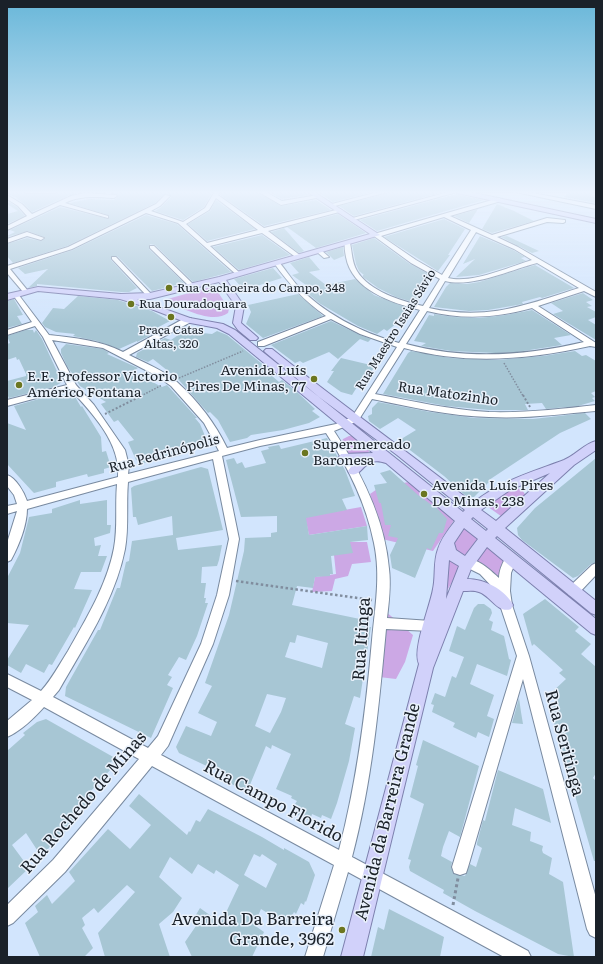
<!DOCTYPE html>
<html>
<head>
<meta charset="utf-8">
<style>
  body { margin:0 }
  #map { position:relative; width:603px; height:964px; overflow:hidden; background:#d2e5fd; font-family:Literata,serif }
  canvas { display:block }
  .frame { position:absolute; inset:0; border:8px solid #1a2129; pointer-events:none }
</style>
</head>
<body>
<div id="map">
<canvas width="603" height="964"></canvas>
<div class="frame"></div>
</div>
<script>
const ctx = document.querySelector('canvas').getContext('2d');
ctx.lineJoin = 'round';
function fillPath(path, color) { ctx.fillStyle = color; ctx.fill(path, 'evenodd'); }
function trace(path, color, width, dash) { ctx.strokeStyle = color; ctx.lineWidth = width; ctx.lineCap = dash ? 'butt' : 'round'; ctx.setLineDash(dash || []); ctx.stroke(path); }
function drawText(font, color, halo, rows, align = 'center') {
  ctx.font = font + ' Literata,serif'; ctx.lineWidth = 3; ctx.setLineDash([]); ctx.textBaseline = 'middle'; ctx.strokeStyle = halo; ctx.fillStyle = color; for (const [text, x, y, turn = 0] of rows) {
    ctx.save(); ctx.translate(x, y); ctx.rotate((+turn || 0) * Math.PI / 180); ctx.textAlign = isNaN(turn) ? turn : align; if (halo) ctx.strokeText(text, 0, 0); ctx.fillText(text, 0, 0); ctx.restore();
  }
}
const green = new Path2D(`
  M214 286 229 309 228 313C212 325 180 307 164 300Z
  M349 436H357L371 448C368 457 357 456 349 457L340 446 343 439Z
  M409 482 455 519 433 551 382 539 370 494 380 487Z
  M510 486C518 488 524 489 526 497L505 519 484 504Z
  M361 507 367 526 309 535 305 517Z
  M463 526 482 540 466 559 454 554 451 542Z
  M350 542H367L371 562 352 564 348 576 335 579 332 591 312 592 315 577 336 574 334 555Z
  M487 544 507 560 500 583 473 561Z
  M447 553 463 564 445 594Z
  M384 610 413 635 405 662 396 679 379 677Z`);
const building = new Path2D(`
  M9 191H22L26 194H54L58 192H64L62 191H213L204 207 183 220 155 211 161 207 171 197 170 195 165 194 155 203 67 246 13 263 7 256V244L27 238 41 241 45 238 44 237 28 231 7 237V236L15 232 10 230 60 207 109 219 108 215 69 203 89 199 114 200 118 196 116 194 84 192 70 195 32 212 23 203 16 198H17L8 194Z
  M222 191H256L281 206 316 200 331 210 264 226 220 195Z
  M267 191H305L309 195 282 199Z
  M316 191H377L333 202Z
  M392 191H447L354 216 339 206 391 192Z
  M569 191H594L591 196 596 197V203L564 197Z
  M456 194 484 200 377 231 360 220Z
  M216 200 255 229 207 241 188 224 210 211Z
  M9 202 17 207 25 216 7 224V214L18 211 7 204Z
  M497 204 514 211 534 221 492 233 482 229Z
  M478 209 469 223 454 216Z
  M338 214 366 233 316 248 287 227Z
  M146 215 177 224 231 272 193 282 155 245 150 244 149 249 184 283 152 291 117 256H112L111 260 137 288 129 292H121L37 284V286L28 288 48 269 25 274 18 268 73 250Z
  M444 219 465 229 448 255H450L438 271 384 237Z
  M284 228 304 251 299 253 271 232Z
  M262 235 290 255 239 270 213 247Z
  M480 236 513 250 525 257 521 258 526 261 479 275 456 277 475 259 463 264Z
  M507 236 539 251 532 253 501 237Z
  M374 238 410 264 434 277 416 303 396 297 378 288 363 277V275H364L359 271 356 264 352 245Z
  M343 247 344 256 334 260 326 252Z
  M309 257 320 270 309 272 326 285 355 279 374 295 410 309 393 322 397 323 387 331 384 329 377 334 358 326 319 303 304 290 310 288 292 275 299 273 290 263Z
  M535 265 574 288 542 298 540 297 522 302 523 304 488 310 469 311 434 307 446 287 450 283 467 284 479 282Z
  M273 268 282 278 244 290 234 279Z
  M583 293 593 300 586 302 592 306 587 307 596 312V317L588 320 596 325V340L553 314 563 311 551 303Z
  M298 294 323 316 263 338 246 324 251 312 248 305Z
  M78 296 118 300 152 311 170 321 149 332 153 334 137 342V341L119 349 97 341 73 336 75 334 56 332 45 327 42 323 53 308 64 309Z
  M14 299 23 315 17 316 22 324 7 328V301Z
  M532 310 571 335 554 338 562 345 517 352 495 353 451 351 421 346 426 343 414 341 429 315 434 316V314L453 317 479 318 506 315Z
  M331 321 360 335 371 339 368 342 360 339 338 359 329 352 303 363 300 361 295 363 271 345Z
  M26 330H33L34 333 36 330 42 339 62 382 54 387 9 398 7 394V381L26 376V374L19 359 17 360 16 357 7 360V344L10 343 7 336Z
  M184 331 212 334 217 331 227 335 267 368 264 369 279 382 282 380 297 392 315 409 312 411 320 417 309 423 283 430 251 435 247 438 230 442 218 420 210 412 208 413 178 379 153 359 148 362 136 357 137 353 165 338 171 340Z
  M66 344 103 349 109 353 107 354 138 368 133 371 139 375 162 387 167 385 197 418H195L200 424 208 443 180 450 182 455 174 457 145 463 136 460 128 442 134 440 118 420 114 422 101 404 106 402 80 386 67 366 61 353V349Z
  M411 351 450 358 497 360 543 356 575 351 582 356 586 355 596 361V391L591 393 595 397 592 398 595 401 578 406 556 408 546 409 542 403 525 404 528 410H489L446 406 383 394 408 353Z
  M341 358 375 366 366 380 362 379 352 395 341 392 327 382 334 371H331Z
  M60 393 68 397 74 395 81 407 82 406 101 437 102 452 106 451 111 467 104 469V473L88 477 87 474 56 482V487L34 493 32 491 7 464V423L26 430 14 406Z
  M378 402 430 412 474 418 533 419 585 413 591 419 560 433 489 480 490 481 474 497H467L444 476 398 441 416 430 398 418 380 429 369 421 368 416 372 414V408Z
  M327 438 345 470 355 496 342 499 347 510 306 518 309 535 367 526 368 540 350 542 353 553 331 556 333 574H330V576L315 577 313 588 297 586 292 605 360 619 361 617 370 619 369 627H371L360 698 354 696 345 724 355 728 349 761 337 803 331 819 322 815 321 818 312 814 310 821 298 815 301 807 295 804 297 801 291 798 292 796 276 789 291 754 272 745 271 749 266 746 247 792 226 781 228 776 179 753 176 747 186 726 211 736 217 722 198 713 212 686 205 683 229 615 244 551 245 538 271 537V533L277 532V516L241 517 226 460 234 458 237 464 242 462 245 468 266 463 261 451 269 449 268 447 279 445 281 449ZM297 635 328 643 322 668 285 657 290 642 295 643ZM267 694 286 698 281 712 270 733 255 726Z
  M596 458V562L591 564 578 576 573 578 522 540 518 535 517 528 535 508Z
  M201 467 208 469 223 530 176 538 178 550 222 545 219 560 217 566 202 567 201 583H206L204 598H206L205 603H208L197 636 186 660 179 657 168 675 172 677 167 685 173 688 151 738 65 696 66 687 98 630H100L117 588H120L126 562 129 561 132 541 173 535 172 516 138 525 136 517H133L131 488 134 486Z
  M390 470 418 495 433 506H435L447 519 443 533H439L431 550 427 548 415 578 392 568 390 555 398 538 388 536 391 525H385L381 503H379L374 485 387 483 380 473Z
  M80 500V504L107 500V525H111L110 533 94 538 95 546 101 545 98 556H107L101 572H81L74 589 92 590 75 628 74 627 52 665 49 664 44 673 26 664 21 673 7 665V660L29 625 7 623V578L20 553 29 517 52 513V509Z
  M545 599 579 627 575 631 591 644 581 654 596 667V773L593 778 596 781V861H594L550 709 558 701 550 694 566 679 559 673 563 670 534 644 532 646 523 614Z
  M478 604H484L491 609 492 613 489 620 493 622 491 630 504 636 509 659 511 660 507 676 477 664 470 684 494 695 487 716 494 719 489 737 478 732 476 738 453 727 455 723 432 712 434 705 431 704 435 693 445 697 452 676 456 678 464 657 449 651 457 626 465 630 474 608Z
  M519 698 521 712 523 724 512 723Z
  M46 719 115 758 108 765 111 769 90 792 95 798 67 830 41 856 26 833 12 845 29 868 7 889V751L25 735 23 733 37 722Z
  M423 740 479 766 460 837 449 831 443 847 441 856 452 862 451 867 454 874 465 876 470 864 476 867 482 848 477 845V843L483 820 485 821 498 770 543 789 551 823 515 808 512 825 531 832 530 841 543 846 542 850 543 853 552 858 549 874 563 882 574 957 558 954 475 911 443 893 444 890 410 871 409 867 411 860 408 859 424 804 410 797 418 766 416 765Z
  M139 794 187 835 189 831 190 832 196 820 200 822 208 809 262 837 284 850V848L309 862 315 875 306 902 305 901 304 905 301 903 296 914 294 912 287 925 261 909 254 925 264 932 252 957H192L185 942 198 923 194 918 200 908 221 923 239 885 216 870 214 874 198 864 192 874 170 857 159 877 182 898 173 912 159 924 170 957H105L98 933 135 892 127 885 98 913 94 908 82 918 85 925 82 928 93 948 84 957H40L25 923 38 912 35 906 47 895 52 904 75 881 69 872 108 829 130 849 151 825 129 806ZM254 854 260 857 262 854 277 864 266 888 244 875Z
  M389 909 444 937 440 957H371L378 927 384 930Z`);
const pathFar3 = new Path2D(`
  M504 363 523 396
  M179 378 243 351
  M141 396 162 385`);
const pathFar2 = new Path2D(`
  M523 395 530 407
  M105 414 143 395`);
const pathFar1 = new Path2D(`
  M236 581 372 600`);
const path = new Path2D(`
  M453 905 458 878`);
const minor = new Path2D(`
  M23 191H57L54 193H26Z
  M215 191H221L218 195 264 228 340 209 343 211 268 231 301 256V258H297L262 233 210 246 240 273V275L238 276 178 223 146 213 72 249 10 269 28 291V293H24L7 273V266L68 247 156 204 165 195 170 196 160 206 151 211 183 222 205 208ZM216 198 258 230 207 243 186 224 209 210Z
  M257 191H264L282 201 318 195 321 197 281 205Z
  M382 191H391L331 207 328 205Z
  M452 191H461L354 220 349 219Z
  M511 191H522L596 205V209Z
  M84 193 116 195 117 196 114 198C96 197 81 195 65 203L108 216V218L60 205 7 230V226L27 216 18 206 7 199V195L22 204 32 214 71 196Z
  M499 198 502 200 501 201 450 216 492 235 547 218 565 220V222L563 223 547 222 497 237 518 247 596 292V297L584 291 538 306 596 343V347L590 346C527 360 466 365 404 348L375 394C413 401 451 410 489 412 525 413 561 409 596 405V411C561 414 525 419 489 417 450 416 411 407 372 399L358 421 334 431C361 472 385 519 389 569 391 585 389 602 387 618L431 621 435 622 437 626 435 630 431 631 386 629C379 705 372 782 352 857L528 951 531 957H504L348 872 323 957H305L334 865 152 766 65 872 13 923 7 926V905L53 860 139 759 44 707C34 718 21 731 7 737V721L32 700 7 687V674L41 691C52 679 59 665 68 651 86 619 107 585 114 548 118 527 115 506 117 484L27 509C27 525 19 545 11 560L7 562V543L17 511 7 514V506L17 504 14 495 7 486V475C16 478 24 492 27 501L118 477C121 443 92 413 70 389L7 406V400L67 385 43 337 35 326 7 335V330L32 322 13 295 18 294 49 335C75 338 100 340 123 352L185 318H191V322L129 355C145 363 163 370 177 382 198 401 215 423 227 448L260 440 336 424 352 417 397 347 360 334 331 319 264 346H258V342L326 316C304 301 289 284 274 263L275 262H279C285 269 290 277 296 284 322 313 362 333 399 343L420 310C392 303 352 290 346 257 345 252 344 246 345 242L350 243C352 252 352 263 357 271 369 291 401 301 423 306L440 279 411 263 374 236V234ZM444 217 471 230 442 275 416 260 381 236ZM476 232 514 249 532 260C509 267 472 284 448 278ZM537 263 579 288C526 305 487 321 429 308L445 281C472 288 510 270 537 263ZM532 308 584 342C525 356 466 360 406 344L427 311C462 320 496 318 532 308ZM52 340 103 348 157 376 171 386 204 423 219 451 128 474 129 466 125 450 94 405 76 385ZM326 433C348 467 366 503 374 543 381 576 375 607 372 640 366 710 357 781 339 850L161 755 168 746 213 644 229 595 239 539 222 456 260 446ZM213 459 229 539 217 595 201 644 158 736 148 748 53 697 59 690C84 646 115 600 125 549 129 527 126 504 128 482Z
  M27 232 44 238 41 240 27 236 7 243V239Z
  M150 246H154L194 285V287H190L150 248Z
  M317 250H321L329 257 324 258 317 252Z
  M112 257H116L152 295V297H148L112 259Z
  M511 553 515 555 517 558 511 573 510 591 512 605 529 656 596 898V938L590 935 587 929 523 679 468 867 466 873 460 875 454 873 452 867 517 656 500 605 498 593 480 574 464 566 462 563 464 560C476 556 491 571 499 578 499 570 503 562 507 555Z
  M596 563V575L577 595 573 596 569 595 567 591 569 587 592 565Z`);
const major = new Path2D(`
  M306 191H313L380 235 226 280 244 306 241 323 256 336 258 338 256 340H250L238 330 233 323 236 306 219 282 150 299H137L190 318 223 324 235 330 463 512 465 510 397 455 319 397 266 353 264 351 266 349H272C338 402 407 451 473 503 500 481 532 472 564 460 576 455 584 444 596 441V450L574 465 505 528 596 601V615L591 613 497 536 495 538 596 619V635L591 633 487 547 471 569 467 579C484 579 505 589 513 605L511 609C498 614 491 596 479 592 474 590 468 591 463 591L433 668 363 957H341L419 664C412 649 430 607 433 589 436 576 433 562 438 549 441 539 448 530 455 521L386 463C362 455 364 478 350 474L348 471 356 460H341L339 457 341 454 373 453 229 334 217 328 185 322 146 307 120 299 38 291 7 300V294L38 287 121 294 150 293 219 277 370 234ZM550 473 496 521 481 510 510 490ZM473 517 488 529 486 531 471 519ZM464 528 478 539 465 556 456 550 454 543ZM449 560 459 566 446 599Z
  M454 191H465L596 219V223L457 193Z`);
const markers = [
  [169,288,4,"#6b7620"],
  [131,304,4,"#6b7620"],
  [171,317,4,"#6b7620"],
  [314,379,4,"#6b7620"],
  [19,385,4,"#6b7620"],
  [305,453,4,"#6b7620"],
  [424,494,4,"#6b7620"],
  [342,930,4,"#6b7620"]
];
const farPoinames = [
  ["Rua Cachoeira do Campo, 348",177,288],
  ["Rua Douradoquara",139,304],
  ["Praça Catas",171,330,"center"],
  ["Altas, 320",171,344,"center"]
];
const farStreetnames = [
  ["Rua Maestro Isaias Sávio",396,330,-58]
];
const poiNames = [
  ["Avenida Luís",306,371,"right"],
  ["Pires De Minas, 77",306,387,"right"],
  ["E.E. Professor Victorio",27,377],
  ["Américo Fontana",27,393],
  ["Supermercado",313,445],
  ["Baronesa",313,461],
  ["Avenida Luís Pires",432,486],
  ["De Minas, 238",432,502]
];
const streetNames = [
  ["Rua Matozinho",448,394,8],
  ["Rua Pedrinópolis",164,454,-15]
];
const nearStreetnames = [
  ["Rua Itinga",362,639,-86],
  ["Rua Seritinga",564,743,75],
  ["Rua Campo Florido",273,802,28],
  ["Rua Rochedo de Minas",84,803,-49],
  ["Avenida da Barreira Grande",388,812,-76]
];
const nearPoinames = [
  ["Avenida Da Barreira",334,920],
  ["Grande, 3962",334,940]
];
fillPath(green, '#cca8e5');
fillPath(building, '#a7c6d4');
trace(minor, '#798aa0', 2);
trace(major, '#7d80ae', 2);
trace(pathFar3, '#808d9e', 1.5, [1.5, 1.5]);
trace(pathFar2, '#808d9e', 2, [2, 2]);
trace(pathFar1, '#808d9e', 2.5, [2.5, 2.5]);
trace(path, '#808d9e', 3, [3, 3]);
fillPath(minor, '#fff');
fillPath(major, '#d1d1fa');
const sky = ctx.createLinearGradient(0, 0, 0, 326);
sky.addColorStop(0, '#69b7d9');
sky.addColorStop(0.59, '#ebf3fe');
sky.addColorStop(1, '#ebf3fe00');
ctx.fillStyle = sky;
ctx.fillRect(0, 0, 603, 326);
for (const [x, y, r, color] of markers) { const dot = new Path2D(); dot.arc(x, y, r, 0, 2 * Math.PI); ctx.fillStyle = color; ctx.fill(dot); trace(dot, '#e9f1fb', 1.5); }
drawText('12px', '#1a2129', '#e9f1fb', farPoinames, 'left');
drawText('12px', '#1a2129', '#e9f1fb', farStreetnames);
drawText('14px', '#1a2129', '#e9f1fb', poiNames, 'left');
drawText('14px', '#1a2129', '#e9f1fb', streetNames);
drawText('17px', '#1a2129', '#e9f1fb', nearStreetnames);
drawText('17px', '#1a2129', '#e9f1fb', nearPoinames, 'right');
</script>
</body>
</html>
